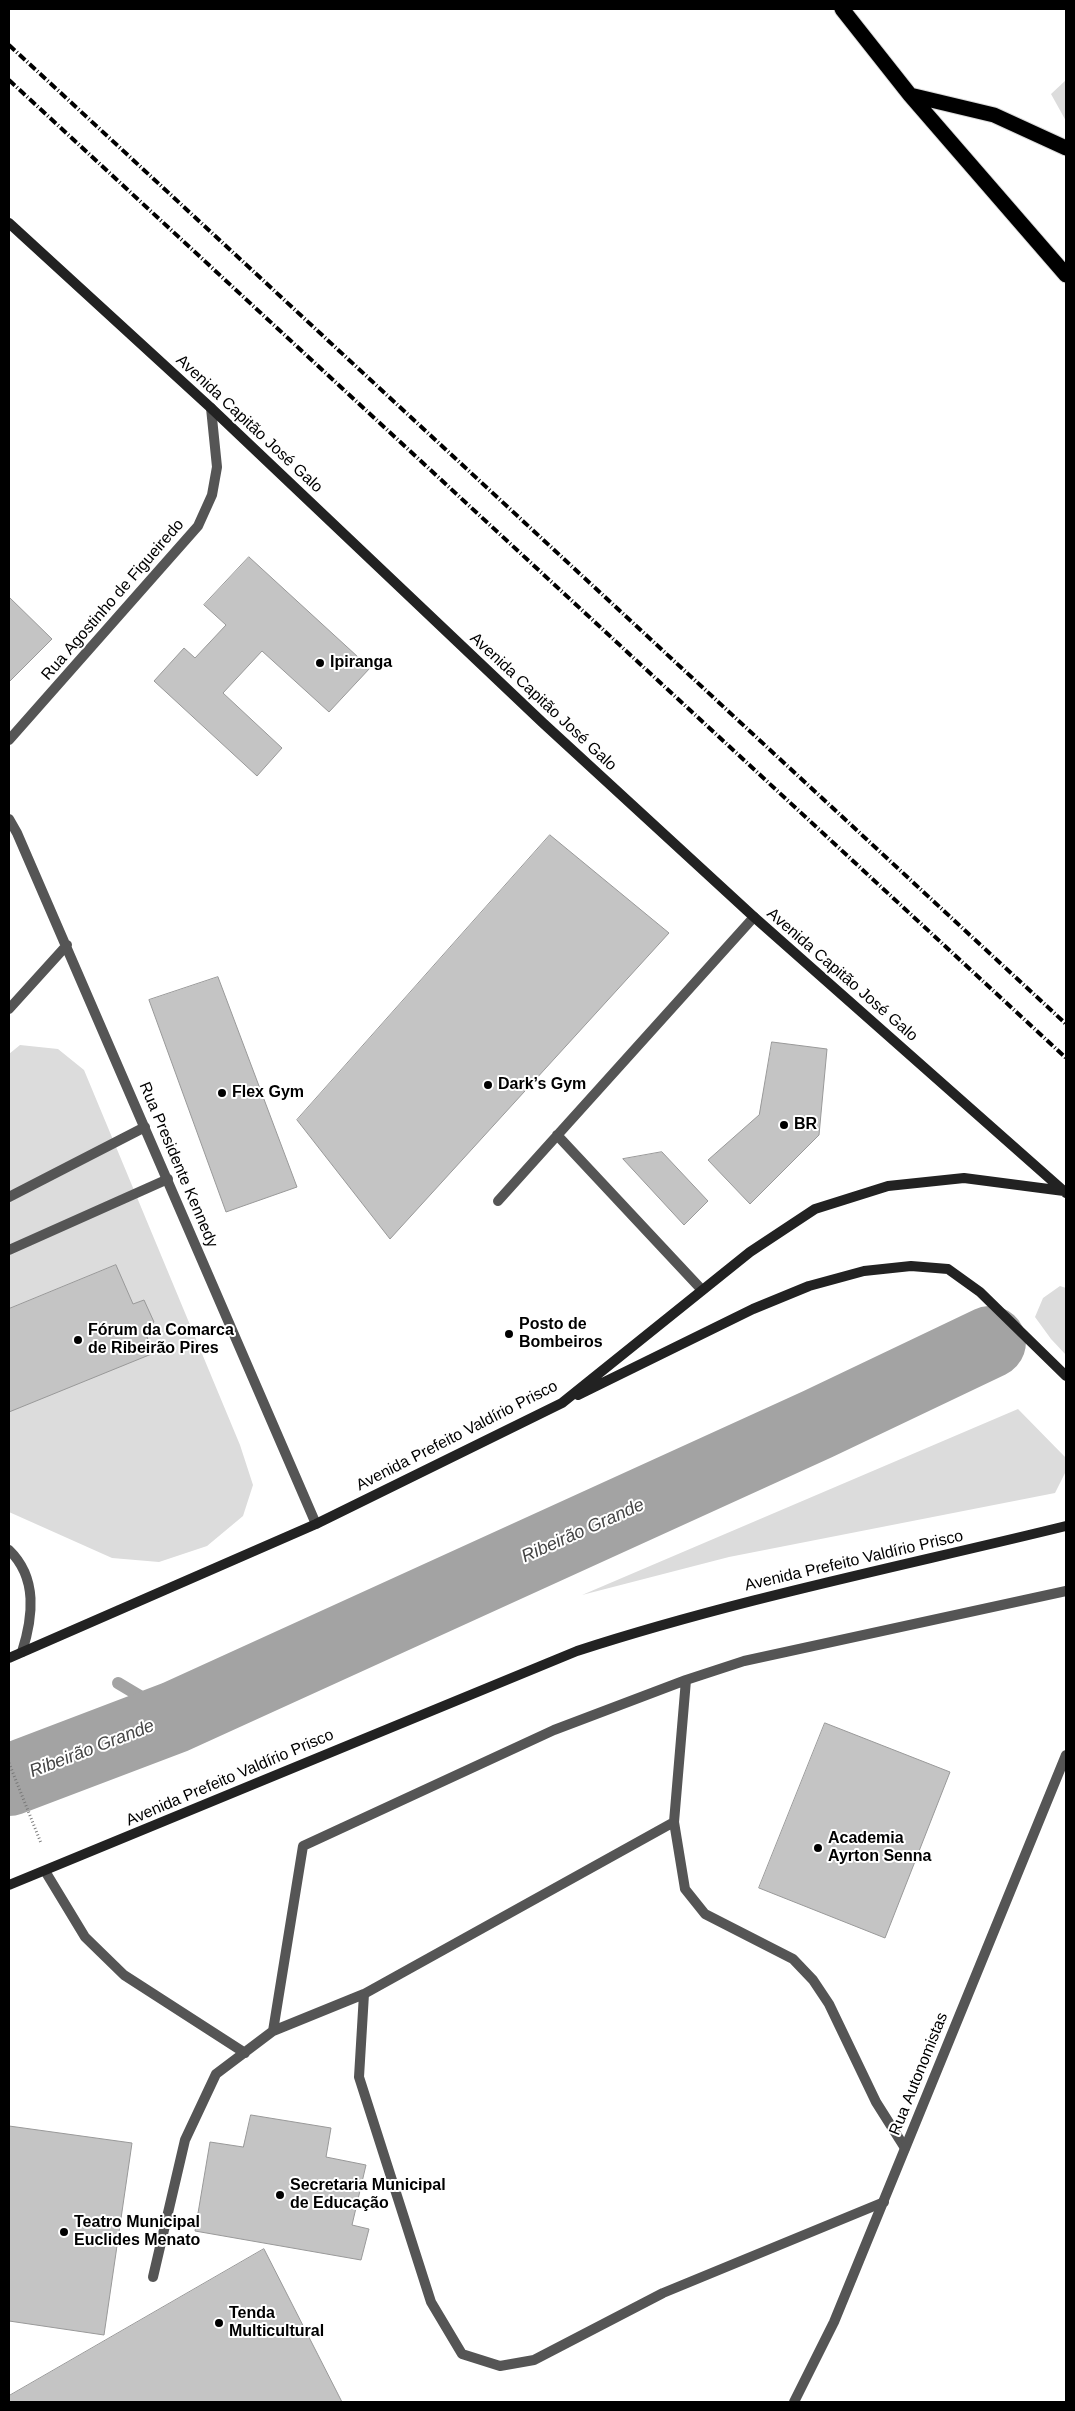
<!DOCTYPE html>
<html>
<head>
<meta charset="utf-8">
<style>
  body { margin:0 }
  #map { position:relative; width:1075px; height:2411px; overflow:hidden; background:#fff; font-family:Arial,sans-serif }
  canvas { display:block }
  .frame { position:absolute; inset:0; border:10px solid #000; pointer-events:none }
</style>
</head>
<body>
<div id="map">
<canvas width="1075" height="2411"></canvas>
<div class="frame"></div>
</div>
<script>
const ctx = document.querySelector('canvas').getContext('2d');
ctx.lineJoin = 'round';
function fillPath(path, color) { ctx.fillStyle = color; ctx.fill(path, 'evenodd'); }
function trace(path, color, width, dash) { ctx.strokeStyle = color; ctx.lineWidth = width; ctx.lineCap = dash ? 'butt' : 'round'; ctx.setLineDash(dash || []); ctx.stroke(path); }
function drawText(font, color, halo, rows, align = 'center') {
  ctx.font = font + ' Arial,sans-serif'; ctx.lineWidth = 4; ctx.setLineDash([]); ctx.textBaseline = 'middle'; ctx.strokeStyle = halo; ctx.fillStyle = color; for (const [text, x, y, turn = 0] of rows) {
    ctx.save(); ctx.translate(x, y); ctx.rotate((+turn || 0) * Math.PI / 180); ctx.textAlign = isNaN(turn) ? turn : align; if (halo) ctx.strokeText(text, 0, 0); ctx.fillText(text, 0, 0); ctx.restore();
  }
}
const green = new Path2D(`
  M1066 80V121L1051 94Z
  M20 1045 58 1049 84 1070 240 1445 253 1485 243 1516 207 1546 159 1562 112 1558 9 1512V1054Z
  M1060 1286 1066 1288V1355L1051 1339 1035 1317 1043 1298Z
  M1018 1409 1066 1458V1471L1055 1493 729 1557 582 1595Z`);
const stream = new Path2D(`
  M118 1683 175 1717`);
const river = new Path2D(`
  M9 1780 175 1717 818 1424 990 1342`);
const building = new Path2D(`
  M249 557 370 668 329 712 262 651 223 693 282 748 257 776 154 681 184 648 195 658 226 625 204 605Z
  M9 597 52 639 9 682Z
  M550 835 669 933 390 1239 297 1120Z
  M218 977 297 1187 226 1212 149 1000Z
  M772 1042 827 1049 819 1135 750 1204 708 1160 759 1115Z
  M662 1152 708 1201 684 1225 623 1159Z
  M116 1265 133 1304 144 1300 154 1322 143 1328 154 1353 9 1412V1309Z
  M825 1723 950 1772 885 1938 759 1888Z
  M251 2115 331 2128 326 2157 366 2165 352 2225 369 2229 361 2260 195 2231 210 2142 243 2147Z
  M9 2126 132 2143 104 2335 9 2321Z
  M264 2249 342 2402H9V2396Z`);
const path = new Path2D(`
  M9 1763 41 1843`);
const lane = new Path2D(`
  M557 1135 702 1290
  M9 1197 145 1127
  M498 1201 754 917
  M9 1250 168 1179
  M686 1680 674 1822 685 1889 705 1914 793 1959 813 1980 829 2004 876 2102 905 2148
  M674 1822 364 1994 359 2077 431 2302 462 2354 500 2366 534 2360 663 2293 884 2202
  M45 1871 85 1937 124 1975 245 2053
  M273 2031 303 1846 554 1730 686 1680 744 1661 1066 1591
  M153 2277 185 2140 216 2074 273 2031 364 1994`);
const street = new Path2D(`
  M9 740 198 526 212 495 217 467 211 408
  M9 819 17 833 316 1524
  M9 1009 67 945
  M9 1550C38 1578 33 1617 22 1652
  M794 2402 834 2322 1066 1755`);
const secondary = new Path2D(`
  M9 223 211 408 543 723 754 917 1066 1193
  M578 1395 753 1309 809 1286 864 1271 911 1266 948 1269 980 1292 1066 1376
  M9 1658 316 1524 562 1403 750 1252 815 1209 888 1186 964 1178 1064 1191
  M9 1885 577 1651C737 1599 903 1566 1066 1526`);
const highway = new Path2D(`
  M842 9 910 95 1066 275
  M910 95 994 115 1066 148`);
const rail = new Path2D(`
  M9 45 1066 1024
  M9 80 1066 1058`);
const markers = [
  [320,663,5,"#000"],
  [488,1085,5,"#000"],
  [222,1093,5,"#000"],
  [784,1125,5,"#000"],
  [509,1334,5,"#000"],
  [78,1340,5,"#000"],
  [818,1848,5,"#000"],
  [280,2195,5,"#000"],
  [64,2232,5,"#000"],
  [219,2323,5,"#000"]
];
const streetNames = [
  ["Avenida Capitão José Galo",249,424,43],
  ["Rua Agostinho de Figueiredo",113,600,-49],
  ["Avenida Capitão José Galo",543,702,43],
  ["Avenida Capitão José Galo",842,975,41],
  ["Rua Presidente Kennedy",178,1165,67],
  ["Avenida Prefeito Valdírio Prisco",457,1436,-27],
  ["Avenida Prefeito Valdírio Prisco",854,1561,-13],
  ["Avenida Prefeito Valdírio Prisco",230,1778,-23],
  ["Rua Autonomistas",919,2074,-68]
];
const poiNames = [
  ["Ipiranga",330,663],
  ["Dark’s Gym",498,1085],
  ["Flex Gym",232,1093],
  ["BR",794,1125],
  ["Posto de",519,1325],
  ["Bombeiros",519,1343],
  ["Fórum da Comarca",88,1331],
  ["de Ribeirão Pires",88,1349],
  ["Academia",828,1839],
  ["Ayrton Senna",828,1857],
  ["Secretaria Municipal",290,2186],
  ["de Educação",290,2204],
  ["Teatro Municipal",74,2223],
  ["Euclides Menato",74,2241],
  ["Tenda",229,2314],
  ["Multicultural",229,2332]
];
const waterNames = [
  ["Ribeirão Grande",583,1531,-24],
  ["Ribeirão Grande",92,1749,-21]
];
fillPath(green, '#dcdcdc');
trace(stream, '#a3a3a3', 12);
trace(river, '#a3a3a3', 72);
fillPath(building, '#c4c4c4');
trace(building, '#999', 1);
trace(highway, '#dbdbdb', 17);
trace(path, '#777', 3, [1, 2.5]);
trace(lane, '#555', 10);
trace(street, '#555', 10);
trace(secondary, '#222', 10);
trace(highway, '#000', 15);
trace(rail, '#000', 4, [8, 2.5, 1, 2.5]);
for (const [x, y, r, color] of markers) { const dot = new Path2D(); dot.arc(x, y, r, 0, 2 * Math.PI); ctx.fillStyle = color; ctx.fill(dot); trace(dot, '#fff', 2); }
drawText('16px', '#000', '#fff', streetNames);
drawText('bold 16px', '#000', '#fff', poiNames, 'left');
drawText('italic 18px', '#444', '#fff', waterNames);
</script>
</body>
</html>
